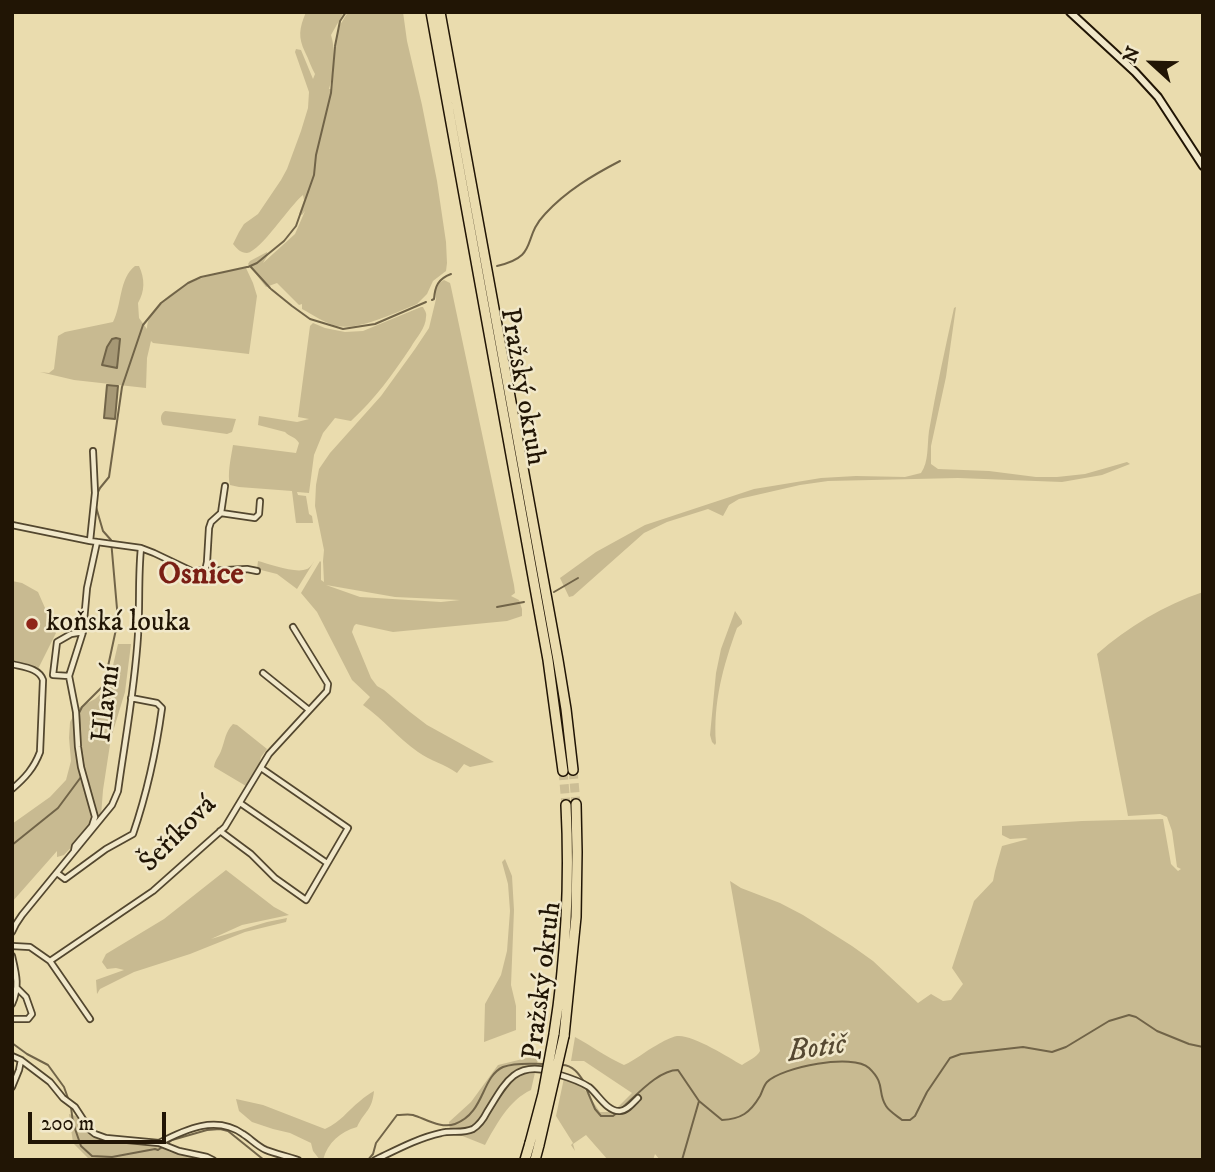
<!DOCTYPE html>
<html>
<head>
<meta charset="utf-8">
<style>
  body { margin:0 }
  #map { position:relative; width:1215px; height:1172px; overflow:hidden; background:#eadcae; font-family:"IM FELL DW Pica",serif }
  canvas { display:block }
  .frame { position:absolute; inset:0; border:14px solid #211505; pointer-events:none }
  .north { position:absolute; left:1117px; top:28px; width:70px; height:70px; -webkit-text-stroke:5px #f1e8ca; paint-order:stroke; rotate:292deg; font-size:19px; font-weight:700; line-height:28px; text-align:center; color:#211505 }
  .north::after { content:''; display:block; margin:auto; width:24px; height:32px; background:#211505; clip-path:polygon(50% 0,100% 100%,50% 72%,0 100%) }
  .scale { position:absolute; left:28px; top:1112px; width:138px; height:32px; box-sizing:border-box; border:4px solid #211505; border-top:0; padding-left:9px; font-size:21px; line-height:24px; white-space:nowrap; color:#211505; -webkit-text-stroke:5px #f1e8ca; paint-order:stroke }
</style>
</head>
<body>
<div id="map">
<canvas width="1215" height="1172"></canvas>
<div class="frame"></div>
<div class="north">N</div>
<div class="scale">200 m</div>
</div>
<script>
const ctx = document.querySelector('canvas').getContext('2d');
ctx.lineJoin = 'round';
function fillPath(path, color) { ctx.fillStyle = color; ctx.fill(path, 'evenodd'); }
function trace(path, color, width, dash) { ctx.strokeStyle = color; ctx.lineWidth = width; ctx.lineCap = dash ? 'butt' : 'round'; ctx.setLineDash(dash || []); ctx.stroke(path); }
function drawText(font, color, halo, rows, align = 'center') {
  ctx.font = font + ' "IM FELL DW Pica",serif'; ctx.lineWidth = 5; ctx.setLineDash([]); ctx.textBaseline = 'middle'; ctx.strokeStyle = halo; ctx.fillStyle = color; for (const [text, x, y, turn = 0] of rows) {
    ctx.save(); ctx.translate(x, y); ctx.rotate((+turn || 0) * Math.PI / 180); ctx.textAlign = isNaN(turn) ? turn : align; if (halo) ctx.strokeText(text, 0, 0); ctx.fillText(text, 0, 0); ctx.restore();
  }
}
const green = new Path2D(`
  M306 12H344L331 35C336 50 334 73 329 89H332L336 40 340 25 348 12H403L407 41 422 105 437 181 446 242 447 263 446 271 433 281 427 294 417 304C397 312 358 331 337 326 325 323 313 315 302 309V304L299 305 277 283 266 287 248 264 250 261 267 252 268 255 263 263 295 234 305 211 302 215 299 214 304 200 303 195C290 205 261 251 247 253 241 253 237 249 233 244L239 232 244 224 258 214 281 180 287 169 301 131 308 108 309 92 295 52 296 49 301 50 313 79 315 74C311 67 309 60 305 52 298 37 299 29 306 12Z
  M135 266H139C145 279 145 291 138 303L139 318 147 329C147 321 150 316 155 310 178 280 212 274 246 268L253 283 257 296 249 354 153 343 151 341 147 358 146 388 74 380 40 372 49 373 54 369 58 336 65 332 113 322C122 305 119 278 135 266Z
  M444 280 450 283 451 287 514 585 515 593 511 596 519 600 522 609V616L507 621 393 632 356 624 354 626 352 632 371 678 377 686 384 690 410 712 427 725 494 762 470 767 464 764 457 773C445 764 430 761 418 752 398 738 383 719 363 705L370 697 352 680 317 612 301 593 320 561 321 562V580L324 582 323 561 324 550 315 506 316 485 319 469 330 453 381 396 415 349 429 328 436 299 435 292 438 284ZM326 585 395 597 460 600 441 602 360 597Z
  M421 307H423C425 311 427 313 426 317 426 328 416 338 411 347 393 374 375 399 351 421L335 418 323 433 314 455 309 493 297 492 298 495 306 496 309 514 312 516 313 523H296L292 491 239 487 230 485C227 475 231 457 233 445L296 453 299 443C295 436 289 437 285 432L258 425 259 416 297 422 309 419 298 417 310 326 313 323 325 328 345 332 363 331Z
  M956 307 946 377 931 446V464L938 469 989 471 1036 477H1057L1085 474 1127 462 1130 464 1102 475 1062 482 958 478 828 481 800 485 739 499 729 505 723 516 708 509 667 522 644 533 573 596 569 597 560 578 596 552 645 525 754 489 821 478 856 476 905 477 921 473C929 462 927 445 929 431 936 390 945 349 954 308Z
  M165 411 236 419 232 432 227 434 163 425C160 420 160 414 165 411Z
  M315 560 297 589 277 574 257 569 258 561C269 564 296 574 307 569 310 568 313 563 315 560Z
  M12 581 22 583 38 592 56 633 38 669 12 660Z
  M1203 592V1160H660L655 1154 653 1160H608L586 1135 573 1144 575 1151 571 1145 573 1143 556 1116 564 1078 583 1087 600 1112H613L632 1093 584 1061H571L575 1037C592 1046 606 1057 624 1065 636 1060 645 1051 657 1045 662 1042 671 1037 677 1036 692 1034 728 1057 742 1065 749 1060 756 1058 760 1051L730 881 741 888 780 903 803 915 852 946 873 961 918 1003 931 994 943 1001 951 1000 963 984 952 968 974 901 993 881 995 871 1002 846 1028 839 1025 838 1010 839 1002 835V826L1082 821 1163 819 1171 864 1178 871 1181 869 1177 867 1172 831 1167 817 1160 814 1128 816 1097 654C1128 627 1164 605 1203 592Z
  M735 611 742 621V624L737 628C723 666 713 703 716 743L715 745 712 742 710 735 716 673 721 649Z
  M118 644H131L125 692 111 738 103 790 101 816 64 855 57 857V851L12 902V824L50 797 66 780 71 761 69 738 70 722 78 708 95 699 108 687Z
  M233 724 237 725 267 749 261 757 259 765 246 786 214 767C215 760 218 758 221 751 225 741 225 732 233 724Z
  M505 859 512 876 514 910 511 985 516 1006V1030L484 1042 485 1004 501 975 507 951 510 911 508 884 502 862Z
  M226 870 274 907 289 915 242 925 211 939 267 922 287 918 286 922 245 932 190 954 134 972 100 989 97 994 96 980 124 970 116 968 107 969 102 962 106 954 164 919Z
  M539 1055 531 1090C509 1100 496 1125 485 1145L450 1131 449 1122 471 1102 498 1065Z
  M374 1091C372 1111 365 1110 357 1127 340 1132 328 1142 323 1160H320L313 1151 311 1143 290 1133 273 1129 252 1122 239 1111 236 1099 263 1105 325 1129C342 1121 346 1112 360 1101 364 1097 369 1094 374 1091Z
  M69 1114 76 1116 88 1133 100 1140 114 1143 157 1145 170 1152 191 1156V1160H87L88 1158 73 1143Z`);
const water = new Path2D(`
  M116 338 120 339 117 368 102 365 107 347 112 339Z
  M107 385 118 386 115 419 104 418Z`);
const stream = new Path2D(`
  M335 46 340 21 346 12
  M250 266 270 288
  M497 266C540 256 521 239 545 214 566 191 593 175 620 161
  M248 267 257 263 284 241 296 226 314 175 316 155 331 93 335 47
  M271 289 292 306 310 319 343 329 375 324 426 302
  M432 300 434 299C435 286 438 279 451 274
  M554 592 578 578
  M497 607 524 602
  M84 770 80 745 79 713 82 707 104 685 118 620 111 540 103 531 96 507V496L100 488 109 477 122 387 143 325 161 303 188 283 201 277 247 267
  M12 845 58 808 81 777
  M12 1043 27 1054 48 1065 64 1087 69 1101
  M562 1065C573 1065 579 1074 584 1082
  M586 1088 595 1109 601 1116H613L618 1112
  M71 1107 73 1123 81 1146 92 1156 112 1157 155 1149 158 1150 172 1140 207 1130 220 1129 228 1131 264 1160
  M622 1108C636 1096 658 1070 678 1070L699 1101 722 1120C741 1119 750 1113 760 1096 762 1092 764 1085 767 1082 782 1067 853 1053 869 1068 886 1084 877 1092 886 1106 889 1111 897 1116 902 1120H910L915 1116 927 1092 950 1058 961 1054 1023 1047 1052 1052 1066 1047 1109 1021 1129 1015 1136 1017 1157 1031 1189 1044 1203 1047
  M368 1160 373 1154 376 1143 397 1115C403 1115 408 1114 413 1115 426 1119 441 1129 455 1124 485 1113 481 1077 503 1067 516 1062 533 1064 546 1064
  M682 1160 699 1101`);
const highwayTunnel = new Path2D(`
  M573 770 576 804
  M563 771 566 805`);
const street = new Path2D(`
  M221 513 255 518 259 514 260 501
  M12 525 90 541 141 548 154 553 196 573V578L201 581 205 579 206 576 205 571 207 562 209 528 211 522 221 513 225 486
  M90 541 95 493 93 451
  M196 573 201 570 205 571 247 569 257 571
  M83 632 71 634 57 642 53 675 69 676 83 632 87 588 97 542
  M12 664C23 667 39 668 43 680L40 752C34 768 25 778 12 789
  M263 673 309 710
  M69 676 76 712 78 747 81 767 95 817 92 826 75 846 74 851
  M240 803 327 863
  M220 831 251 854 275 878 306 900 348 828 261 768
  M57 873 65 879 106 849 133 834C147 793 156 752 162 708L157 703 131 698
  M12 932 16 924 22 915 112 805 118 791C125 740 135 687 138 635 140 606 138 577 141 548
  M12 946 30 947 50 961 90 1019
  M12 956C16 973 20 987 12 1004
  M50 961 153 891 225 827 269 754 327 691 328 684 293 627
  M12 1019H28L32 1014 26 997 17 988
  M12 1056 21 1060 50 1082 63 1098 75 1107 90 1130 95 1134 106 1138 159 1143 179 1151 207 1157 213 1160
  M557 1074C567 1077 580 1081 589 1087 598 1094 607 1112 620 1111 627 1111 634 1102 638 1098
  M12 1087 19 1070 21 1060
  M159 1143C186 1129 216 1115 243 1134 251 1139 257 1146 266 1150 276 1154 287 1156 298 1160
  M375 1160C396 1150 418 1138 441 1133 451 1130 462 1134 473 1129 479 1125 484 1118 487 1112 503 1087 513 1061 549 1071`);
const secondary = new Path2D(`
  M1070 12 1135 72 1158 97 1203 166`);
const highway = new Path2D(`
  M431 12 548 660 563 771
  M440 12 558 660 566 709 573 770
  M554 1034C566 958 570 882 566 805
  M564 1036 576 917 577 852 576 804
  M525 1160 530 1143
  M535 1160 539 1145`);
const highwayBridge = new Path2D(`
  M530 1143 543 1094 554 1034
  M539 1145 564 1036`);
const markers = [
  [32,624,7,"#8f2418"]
];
const streetNames = [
  ["Pražský okruh",521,387,80],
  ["Hlavní",108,704,-83],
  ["Šeříková",179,835,-45],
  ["Pražský okruh",544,981,-83]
];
const poiNames = [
  ["koňská louka",46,624]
];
const waterNames = [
  ["Botič",817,1050,-8]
];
const quarterNames = [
  ["Osnice",201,576]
];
fillPath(green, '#c8ba91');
fillPath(water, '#a69875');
trace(water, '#716448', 2);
trace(stream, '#716448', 2);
trace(highwayTunnel, '#ccbe95', 9, [9, 4.5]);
trace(street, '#53472f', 8);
trace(secondary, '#211505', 10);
trace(highway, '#211505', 12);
trace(street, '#f1e8ca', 4.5);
trace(secondary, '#f1e8ca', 6);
trace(highway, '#eadcae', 9);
trace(highwayBridge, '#211505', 12, []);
trace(highwayBridge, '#eadcae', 9);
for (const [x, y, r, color] of markers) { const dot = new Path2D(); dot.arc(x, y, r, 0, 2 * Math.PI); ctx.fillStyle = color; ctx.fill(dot); trace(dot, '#f1e8ca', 2.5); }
drawText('28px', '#211505', '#f1e8ca', streetNames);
drawText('28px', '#211505', '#f1e8ca', poiNames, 'left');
drawText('italic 30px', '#564932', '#f1e8ca', waterNames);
drawText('bold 32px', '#7a1f14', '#f1e8ca', quarterNames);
</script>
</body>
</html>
